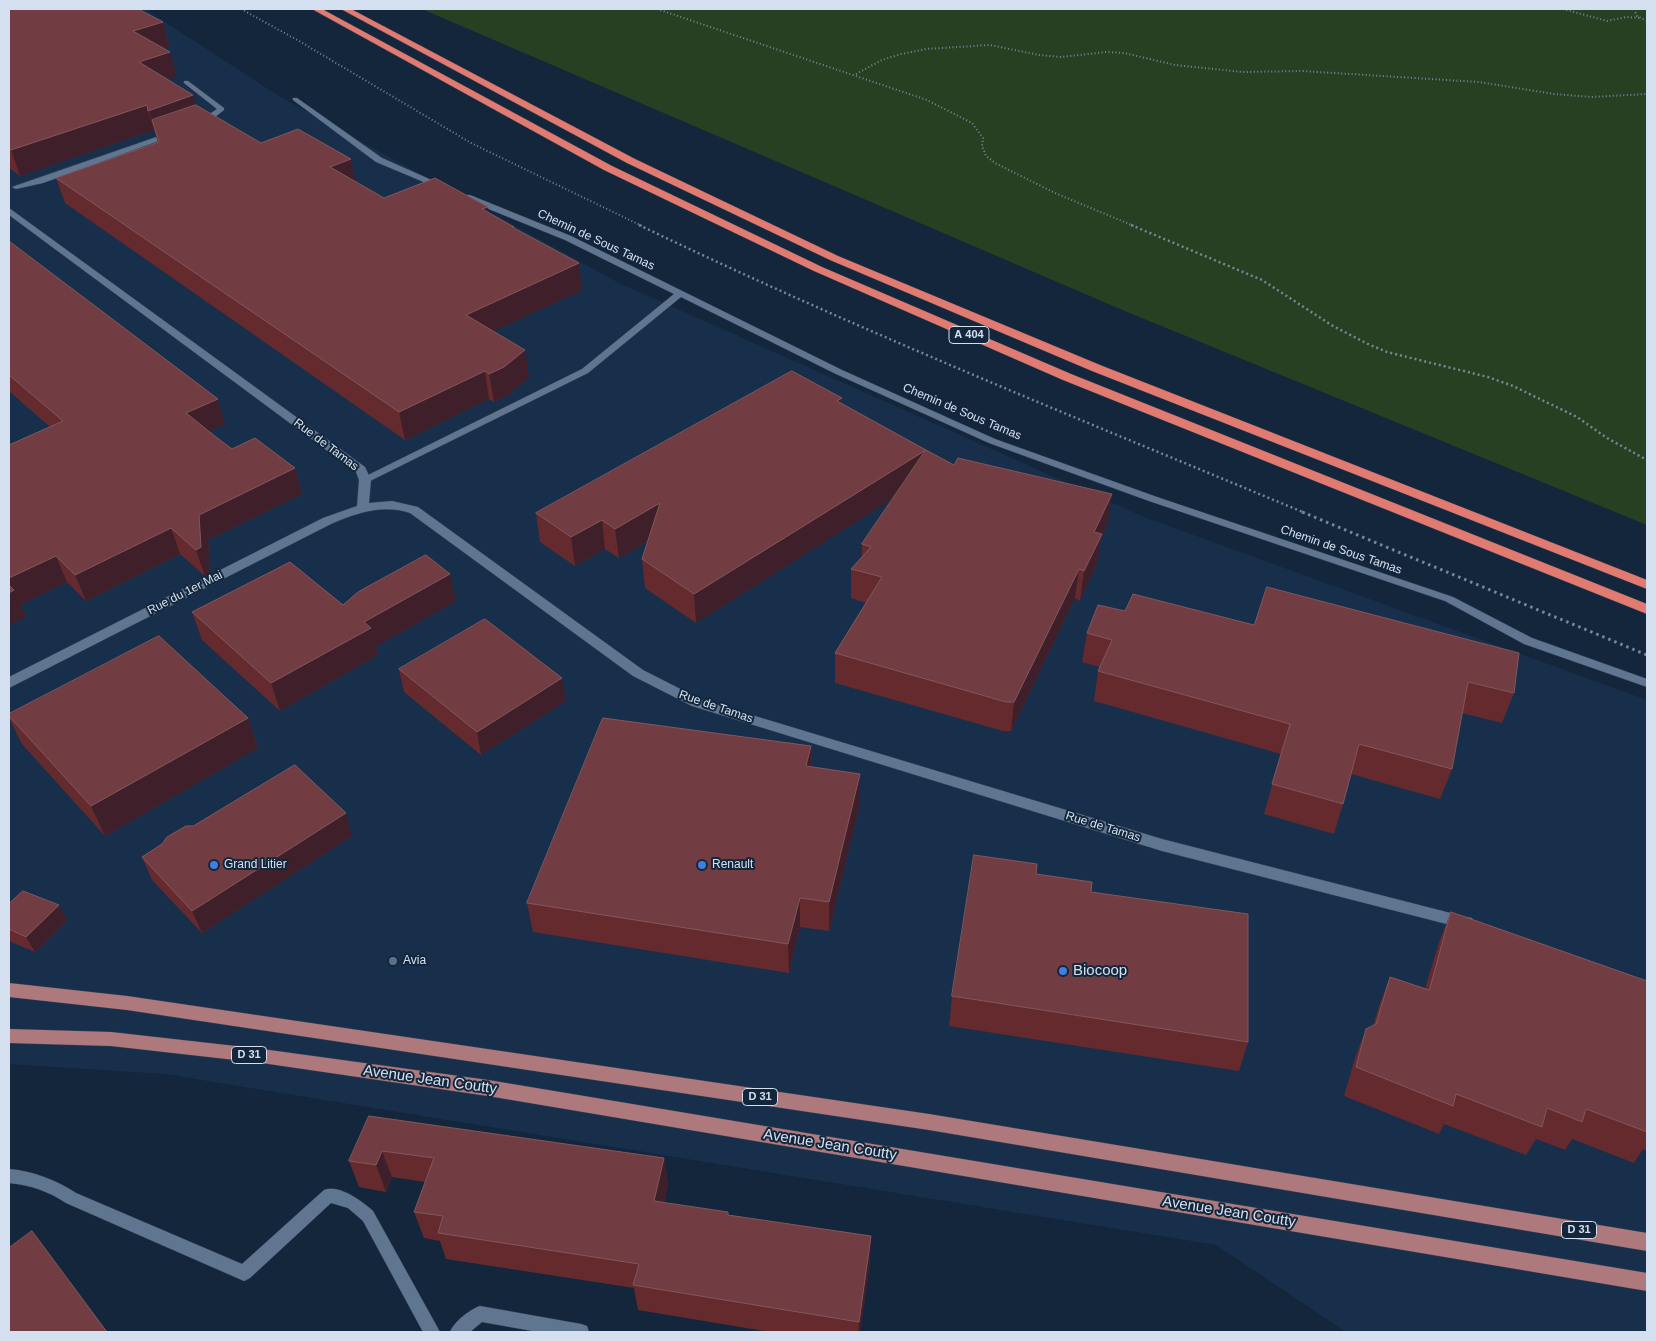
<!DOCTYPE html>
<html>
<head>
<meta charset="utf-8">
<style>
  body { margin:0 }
  #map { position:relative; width:1656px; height:1341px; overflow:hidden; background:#13263c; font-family:Helvetica,sans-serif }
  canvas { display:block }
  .frame { position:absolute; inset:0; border:10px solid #d4e0ef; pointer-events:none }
</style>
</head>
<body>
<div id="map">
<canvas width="1656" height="1341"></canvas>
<div class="frame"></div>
</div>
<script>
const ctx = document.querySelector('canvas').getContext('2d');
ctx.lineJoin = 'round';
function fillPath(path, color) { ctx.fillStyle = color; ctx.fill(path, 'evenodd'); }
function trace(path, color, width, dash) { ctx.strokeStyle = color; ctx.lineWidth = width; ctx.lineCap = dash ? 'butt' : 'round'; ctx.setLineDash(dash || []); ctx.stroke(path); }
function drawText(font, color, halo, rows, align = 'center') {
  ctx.font = font + ' Helvetica,sans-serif'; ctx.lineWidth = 4; ctx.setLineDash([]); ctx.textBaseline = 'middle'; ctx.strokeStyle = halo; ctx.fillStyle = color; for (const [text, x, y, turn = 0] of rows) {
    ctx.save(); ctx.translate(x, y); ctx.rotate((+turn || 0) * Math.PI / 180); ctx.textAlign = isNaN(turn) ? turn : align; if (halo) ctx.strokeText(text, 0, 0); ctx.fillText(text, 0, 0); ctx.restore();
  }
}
const built = new Path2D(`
  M9 9H145L282 98 619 283 1144 517 1647 700V1332H1346L1216 1245 165 1074 9 1064Z`);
const green = new Path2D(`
  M422 9H1647V525L1120 309Z`);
const pathFar2 = new Path2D(`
  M241 9 299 41 471 143 642 226
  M657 9 927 100 972 123 983 138 982 146 986 156 995 163 1055 193 1134 226
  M1563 9 1607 21 1626 17 1641 18
  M1634 9 1637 16 1647 21
  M856 74 882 60 901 54 926 49 990 45 1039 55 1061 57 1106 52 1124 53 1175 65 1243 72 1302 71 1479 82 1554 94 1591 97 1647 94`);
const pathFar1 = new Path2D(`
  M639 225C857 330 1082 420 1305 513
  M1131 225 1262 280 1333 326 1368 344 1387 352 1488 377 1513 386 1577 417 1607 438 1647 460`);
const path = new Path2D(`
  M1302 512 1647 655`);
const service = new Path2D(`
  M184 81H188L224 108V110L205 125H199V121L217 109 184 83Z
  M293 98H297L382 158 445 186 438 188 376 162 293 100Z
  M168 133 175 135 43 183 16 189 12 187Z
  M464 195H470L571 236 842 370 995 439 1157 497 1453 597 1532 638 1647 679V687L1524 644 1445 601 1149 501 989 443 836 374 681 297 588 373 368 482H362L360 480 362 478 582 369 674 294 565 240 464 199Z
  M9 1169C33 1171 56 1180 76 1193L242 1264 324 1190C339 1184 362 1201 373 1211L440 1332H423L363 1221 348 1208 331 1203 250 1278 244 1281 66 1203C48 1191 30 1185 9 1183Z
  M480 1306 581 1324 587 1326 589 1332H538L482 1322 470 1332H450C454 1322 469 1310 480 1306Z`);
const minor = new Path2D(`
  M9 208 365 467 371 480 369 503 392 501 418 507 643 670 702 700 1162 839 1466 917 1472 918 1474 923 1472 928 1466 929 1162 851 692 706 633 676 410 513C382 504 357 513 331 524L9 688V677L323 518 357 506 359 480 356 472 9 215Z`);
const primary = new Path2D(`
  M9 983 127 996 929 1114 1647 1233V1251L929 1130 127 1010 9 997Z
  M9 1029 111 1032 262 1049 488 1080 1647 1273V1291L488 1096 262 1063 111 1046 9 1043Z`);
const motorway = new Path2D(`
  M312 9H322L612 166 822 267 1071 374 1647 604V614L1063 380 814 271 604 170Z
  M341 9H351L635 159 838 256 1100 365 1647 580V589L1092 371 830 260 627 163Z`);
const wall = new Path2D(`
  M9 9 163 22 169 46 162 48 177 76 167 79 196 106 261 143 356 182 384 198 489 213 514 227V229L582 290 493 331 529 377 508 395 494 402 489 399 405 440 65 203 56 178 158 143 154 130 20 176 9 168Z
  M9 241 225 424 209 431 232 449 295 468 302 494 208 540 210 573 205 576 180 554 86 601 67 582 20 605 26 617 9 625V445L50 427 9 391Z
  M842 398V404L954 465 1108 523 1101 538 1097 563 1080 601 1075 598 1011 731H1003L835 683V653L866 603 851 598V569L862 557V544L893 498 696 623 645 588 642 559 648 541 619 558 605 549 575 566 540 542 536 513Z
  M1133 594 1514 693 1502 723 1462 713 1452 769 1440 799 1351 774 1343 804 1334 834 1264 814 1281 754 1094 701 1098 671 1100 667 1082 662 1087 633 1125 611Z
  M456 601 376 646 378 655 280 711 202 640 192 612 343 605Z
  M399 669 566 701 481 755 404 692Z
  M9 714 248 718 258 748 105 836 22 744 9 718Z
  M811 746 812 767 860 774V803L829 931 800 927 789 973 533 932 527 903Z
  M352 836 202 933 152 880 142 857 162 844Z
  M1036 874 1091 892 1248 1042 1239 1071 949 1026 952 996Z
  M9 904 67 920 35 952 9 941Z
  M1451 912 1647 981V1151L1643 1149 1634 1163 1572 1139 1565 1150 1536 1139 1526 1155 1444 1124 1439 1134 1344 1096 1355 1058 1366 1029 1373 1026 1379 1006 1390 977 1425 989 1439 942Z
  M369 1116 664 1158 668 1184 664 1203 729 1215 870 1262 860 1332H770L638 1310 634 1288 446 1259 440 1241 424 1238 414 1212 425 1182 392 1177 386 1192 359 1187 349 1161Z`);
const shadedWall = new Path2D(`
  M163 22 169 46 140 55 133 31Z
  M170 52 177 76 146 86 139 62Z
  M193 95 200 119 152 120 156 136 148 111Z
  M147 105 154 130 20 176 11 150Z
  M351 159 356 184 330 167Z
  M488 207 492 232 482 209Z
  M579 263 582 290 471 342 466 315Z
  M525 350 529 377 508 395 494 402 489 374Z
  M485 371 489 399 405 440 399 412Z
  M842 398V426L837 401Z
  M218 399 225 424 194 438 186 413Z
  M926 450 924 479 696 623 694 594Z
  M295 468 302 494 208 540 210 573 205 576 196 550 199 515Z
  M1112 494 1108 523 1101 538 1097 563 1080 601 1084 571 1094 532Z
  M660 503 663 532 619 558 615 529Z
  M602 520 605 549 575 566 571 537Z
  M171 528 180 554 86 601 75 575Z
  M56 556 67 582 20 605 26 617 9 625V578Z
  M1079 569 1075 598 1011 731 1014 702Z
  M450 574 456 601 376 646 378 655 280 711 271 683 364 622Z
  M562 678 566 701 481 755 477 732Z
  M248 718 258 748 105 836 91 806Z
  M811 746 812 776 806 766Z
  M860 774V803L829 931V902Z
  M346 813 352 836 202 933 192 911Z
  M800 898V927L789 973 788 944Z
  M59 905 67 920 35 952 26 937Z
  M382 1151 392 1177 386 1192 376 1165Z
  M664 1158 668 1184 658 1227 654 1201Z
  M871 1236 870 1262 860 1332H858L859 1322Z`);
const building = new Path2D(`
  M9 9H138L163 22 133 31 170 52 139 62 193 95 148 111 147 105 11 150 9 149Z
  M196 105 261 143 298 129 351 159 330 167 384 198 435 178 488 207 482 209 514 227H512L579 263 466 315 525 350 504 367 489 374 485 371 399 412 56 178 159 142 152 120Z
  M9 241 218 399 186 413 216 437 232 449 255 438 295 468 199 515 201 547 196 550 171 528 75 575 56 556 9 578V445L63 421 9 375Z
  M792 371 842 398 837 401 926 450 694 594 642 559 660 503 615 529 602 520 571 537 536 513Z
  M926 450 954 465 958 458 1112 494 1094 532 1102 534 1084 571 1079 569 1014 702H1006L835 653 882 577 851 569 871 547 862 544Z
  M426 555 450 574 364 622 371 628 271 683 192 612 290 562 343 605 358 592Z
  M9 585 14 590 9 593Z
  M1267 587 1519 653 1514 693 1468 682 1452 769 1359 744 1343 804 1272 784 1290 724 1098 671 1112 640 1087 633 1098 605 1125 611 1133 594 1254 625Z
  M485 619 562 678 477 732 399 669Z
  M159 636 248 718 91 806 9 716V714Z
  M603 718 811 746 806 766 860 774 829 902 800 898 788 944 527 903Z
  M295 765 346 813 192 911 142 857 162 844 167 837 186 826H193Z
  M974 855 1037 864 1036 874 1092 882 1091 892 1248 914V1042L952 996Z
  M23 891 59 905 26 937 9 929V904Z
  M1451 912 1647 981V1132L1586 1109 1582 1122 1547 1108 1542 1127 1456 1094 1453 1106 1356 1067 1366 1029 1376 1024 1390 977 1429 990Z
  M369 1116 664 1158 654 1201 728 1212V1215L871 1236 859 1322 633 1285 639 1264 438 1233 443 1216 414 1212 434 1158 382 1151 376 1165 349 1161Z
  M32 1231 107 1332H9V1248Z`);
const markers = [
  [214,865,5,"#3f7fe0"],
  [702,865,5,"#3f7fe0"],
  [393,961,5,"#5c6f8a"],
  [1063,971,5,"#3f7fe0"]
];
const shields = [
  [969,335,40],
  [249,1055,35],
  [760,1097,35],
  [1579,1230,35]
];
const shieldNames = [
  ["A 404",969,335],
  ["D 31",249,1055],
  ["D 31",760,1097],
  ["D 31",1579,1230]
];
const streetNames = [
  ["Chemin de Sous Tamas",596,240,25],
  ["Chemin de Sous Tamas",962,412,23],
  ["Rue de Tamas",326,445,37],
  ["Chemin de Sous Tamas",1341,550,19],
  ["Rue du 1er Mai",185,593,-27],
  ["Rue de Tamas",716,707,19],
  ["Rue de Tamas",1103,827,17]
];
const poiNames = [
  ["Grand Litier",224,865],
  ["Renault",712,865],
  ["Avia",403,961]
];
const nearPoinames = [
  ["Biocoop",1073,971]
];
const nearStreetnames = [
  ["Avenue Jean Coutty",430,1080,8],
  ["Avenue Jean Coutty",830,1145,9],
  ["Avenue Jean Coutty",1229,1212,9]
];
fillPath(built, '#182f4b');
fillPath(green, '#284022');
trace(service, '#344053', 1);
trace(minor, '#344053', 1);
trace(primary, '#344053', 1);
trace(motorway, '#344053', 1);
trace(pathFar2, '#778799', 2, [1, 2.5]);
trace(pathFar1, '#778799', 2.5, [2, 3]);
trace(path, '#778799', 3, [2.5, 4]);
fillPath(service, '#607690');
fillPath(minor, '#607690');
fillPath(primary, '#ad797d');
fillPath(motorway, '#e17b71');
fillPath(wall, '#652a2d');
fillPath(shadedWall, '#3f202a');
fillPath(building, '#713d42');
trace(building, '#81575d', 1);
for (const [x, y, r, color] of markers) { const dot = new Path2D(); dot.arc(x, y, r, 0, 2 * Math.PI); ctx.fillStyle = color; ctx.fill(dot); trace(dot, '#13263c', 2); }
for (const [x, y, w] of shields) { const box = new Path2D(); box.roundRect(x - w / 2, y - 8.5, w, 17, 4); ctx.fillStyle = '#13263c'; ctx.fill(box); trace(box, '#d4e0ef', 1); }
drawText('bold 11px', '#d4e0ef', null, shieldNames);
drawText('12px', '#d4e0ef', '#13263c', streetNames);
drawText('12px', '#d4e0ef', '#13263c', poiNames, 'left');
drawText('15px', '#d4e0ef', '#13263c', nearPoinames, 'left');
drawText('15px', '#d4e0ef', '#13263c', nearStreetnames);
</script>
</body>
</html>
